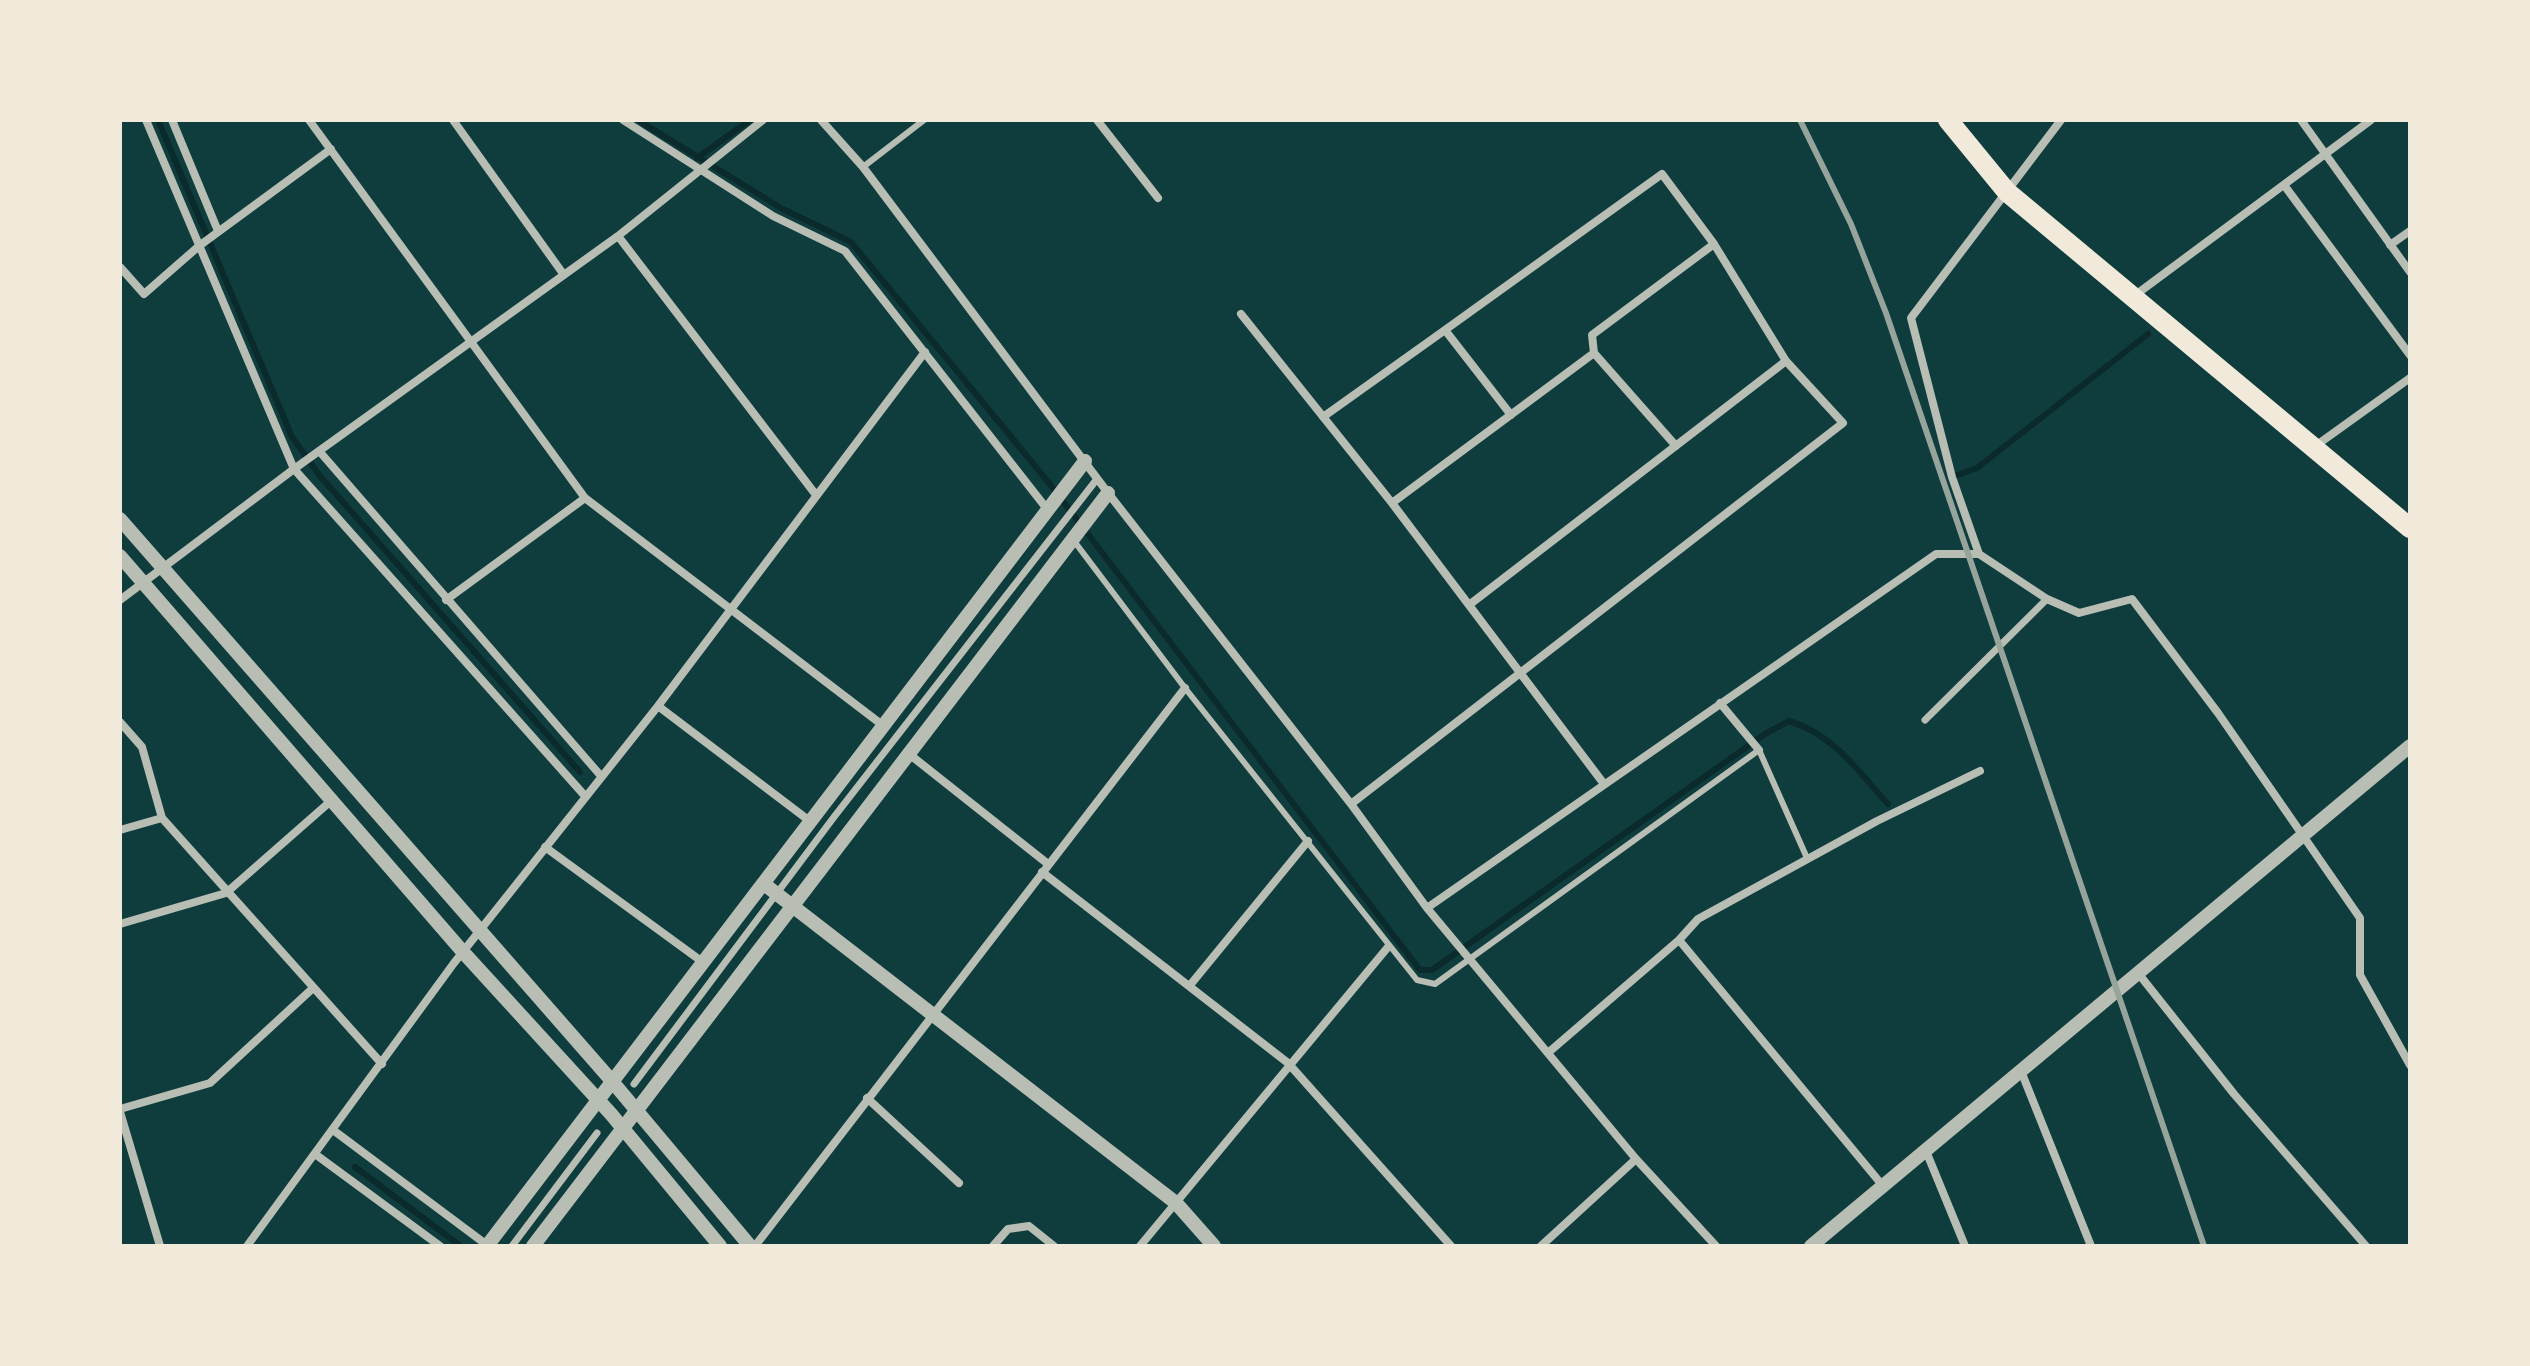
<!DOCTYPE html>
<html>
<head>
<meta charset="utf-8">
<style>
  body { margin:0 }
  #map { position:relative; width:2530px; height:1366px; overflow:hidden; background:#0f3d3e; font-family:Inter,sans-serif }
  canvas { display:block }
  .frame { position:absolute; inset:0; border:122px solid #f1e9da; pointer-events:none }
</style>
</head>
<body>
<div id="map">
<canvas width="2530" height="1366"></canvas>
<div class="frame"></div>
</div>
<script>
const ctx = document.querySelector('canvas').getContext('2d');
ctx.lineJoin = 'round';
function trace(path, color, width, dash) { ctx.strokeStyle = color; ctx.lineWidth = width; ctx.lineCap = dash ? 'butt' : 'round'; ctx.setLineDash(dash || []); ctx.stroke(path); }
const stream = new Path2D(`
  M158 120 292 437 320 476 580 772
  M638 120 781 208 851 242 1049 483 1420 970H1432L1765 734 1789 721C1833 734 1858 771 1888 804
  M697 158 750 120
  M1952 477 1977 468 2148 334
  M355 1167 458 1244`);
const service = new Path2D(`
  M863 167 924 120
  M1074 541 1185 688 1417 980 1435 984 1759 750 1807 858`);
const pedestrian = new Path2D(`
  M1925 720 2047 599
  M634 1084 834 817 1097 479
  M512 1246 597 1133`);
const minor = new Path2D(`
  M146 120 294 469 585 796
  M172 120 218 231
  M309 120 585 498 885 727
  M453 120 564 275
  M623 120 773 216 845 251 1047 509
  M821 120 863 167 1108 493 1351 804 1427 908 1636 1159 1716 1246
  M1097 120 1158 198
  M2301 120 2410 272
  M2284 185 2410 355
  M618 236 816 495
  M2390 245 2410 231
  M120 267 144 294 199 246 331 149
  M2134 296 2371 120
  M1241 314 1392 503 1604 784
  M1445 330 1662 174 1714 244
  M1594 353 1676 446
  M1323 417 1445 330 1511 415
  M2314 447 2410 378
  M320 452 601 776
  M1979 554 1952 477 1911 318 2061 120
  M120 600 294 469 618 236 763 120
  M446 600 585 498
  M1469 605 1786 361
  M1720 703 1759 750
  M658 706 811 822
  M120 722 142 747 162 818 382 1064
  M909 754 1048 864
  M1351 804 1843 423 1786 361 1714 244 1592 335 1594 353 1392 503
  M120 830 162 818
  M545 847 704 963
  M1042 872 1288 1063 1451 1246
  M1427 908 1936 554H1979L2047 599 2079 613 2132 599 2218 713 2360 918V975L2410 1065
  M120 924 226 893 332 800
  M1679 940 1883 1186
  M2138 973 2234 1094 2366 1246
  M1191 984 1308 841
  M1549 1052 1679 940 1698 919 1877 821 1980 771
  M2021 1071 2091 1246
  M867 1098 959 1183
  M120 1109 210 1083 312 989
  M120 1112 160 1246
  M333 1130 487 1245
  M1926 1151 1965 1246
  M315 1154 440 1246
  M247 1246 454 963 658 706 925 352
  M755 1246 1185 688
  M993 1246 1008 1229 1029 1226 1054 1246
  M1140 1246 1388 947
  M1541 1246 1636 1159`);
const tertiary = new Path2D(`
  M120 519 611 1080 750 1246
  M120 556 463 952 611 1114 720 1246
  M764 884 1176 1203 1214 1246
  M487 1246 1085 461
  M533 1246 1108 493
  M1811 1246 2410 746`);
const primary = new Path2D(`
  M1948 120 2007 192 2410 528`);
const rail = new Path2D(`
  M1800 120 1851 224 1886 313 2204 1246`);
trace(stream, '#0a2a2b', 6);
trace(service, '#b8beb3', 6);
trace(pedestrian, '#b8beb3', 7);
trace(minor, '#b8beb3', 8);
trace(tertiary, '#b8beb3', 14);
trace(primary, '#f1e9da', 20);
trace(rail, '#97a49c', 6);
</script>
</body>
</html>
